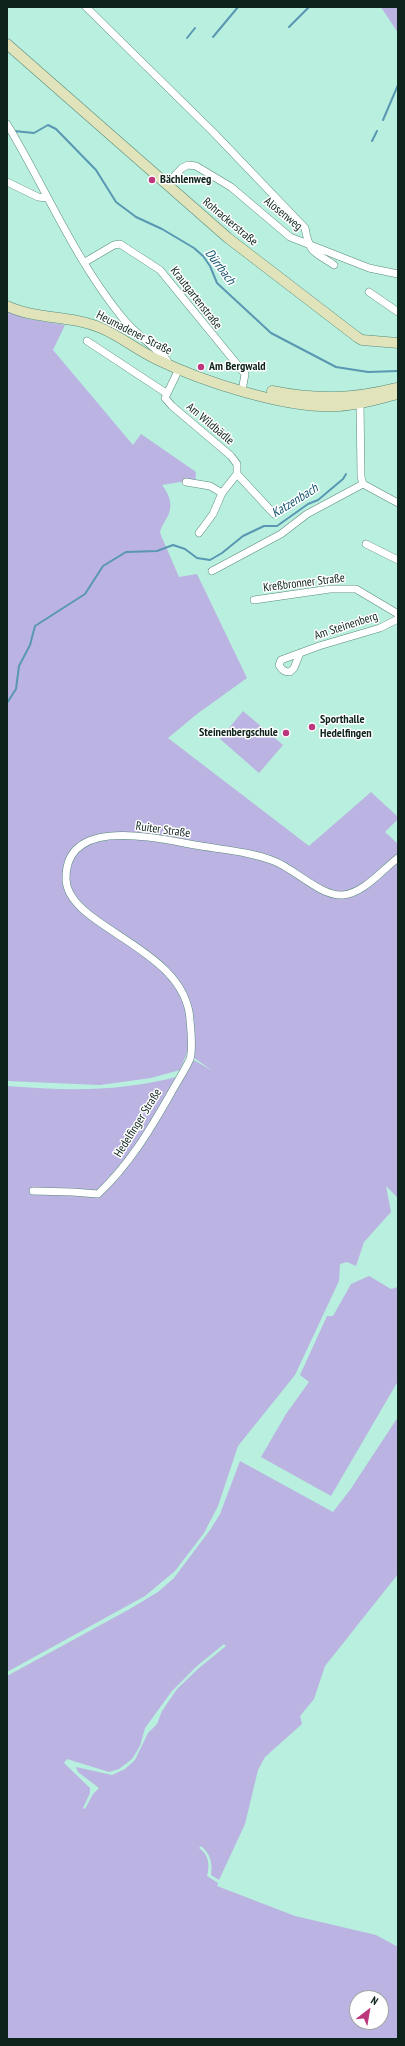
<!DOCTYPE html>
<html>
<head>
<meta charset="utf-8">
<style>
  body { margin:0 }
  #map { position:relative; width:405px; height:2046px; overflow:hidden; background:#b8efde; font-family:"PT Sans Narrow",sans-serif }
  canvas { display:block }
  .frame { position:absolute; inset:0; border:8px solid #0d231c; pointer-events:none }
  .north { position:absolute; left:349px; top:1990px; width:40px; height:40px; box-sizing:border-box; background:#fff; border:1px solid #9ea7a4; border-radius:50%; rotate:31deg; font-size:11px; font-weight:700; line-height:16px; text-align:center; color:#0d231c }
  .north::after { content:''; display:block; margin:auto; width:14px; height:18px; background:#bc377b; clip-path:polygon(50% 0,100% 100%,50% 72%,0 100%) }
</style>
</head>
<body>
<div id="map">
<canvas width="405" height="2046"></canvas>
<div class="frame"></div>
<div class="north">N</div>
</div>
<script>
const ctx = document.querySelector('canvas').getContext('2d');
ctx.lineJoin = 'round';
function fillPath(path, color) { ctx.fillStyle = color; ctx.fill(path, 'evenodd'); }
function trace(path, color, width, dash) { ctx.strokeStyle = color; ctx.lineWidth = width; ctx.lineCap = dash ? 'butt' : 'round'; ctx.setLineDash(dash || []); ctx.stroke(path); }
function drawText(font, color, halo, rows, align = 'center') {
  ctx.font = font + ' "PT Sans Narrow",sans-serif'; ctx.lineWidth = 3; ctx.setLineDash([]); ctx.textBaseline = 'middle'; ctx.strokeStyle = halo; ctx.fillStyle = color; for (const [text, x, y, turn = 0] of rows) {
    ctx.save(); ctx.translate(x, y); ctx.rotate((+turn || 0) * Math.PI / 180); ctx.textAlign = isNaN(turn) ? turn : align; if (halo) ctx.strokeText(text, 0, 0); ctx.fillText(text, 0, 0); ctx.restore();
  }
}
const green = new Path2D(`
  M381 7H398V33Z
  M7 311 28 319 65 325 53 350 133 445 141 434 196 472 195 484 180 482 162 485C171 497 174 508 165 521 163 525 161 527 160 533L179 577 197 574 247 678 197 714 168 738 309 846 371 792 398 817V819L385 832 398 844V1198L386 1186 391 1212 364 1242 356 1266 347 1262 340 1264 339 1281 295 1375 238 1446 218 1506 204 1533 175 1571 145 1596 7 1672V1086C69 1091 119 1092 180 1076L190 1058 213 1071 187 1053 180 1070 151 1078 100 1085 7 1081Z
  M243 711 283 745 259 773 220 739Z
  M369 1276 391 1289 398 1287V1381L331 1496 261 1457 286 1414 309 1382 300 1375 327 1316H333L351 1284Z
  M398 1417V1574L325 1666 314 1699 300 1716 302 1724 265 1757 258 1770 245 1824 219 1880 211 1875C213 1863 210 1853 201 1846L199 1848C209 1855 210 1865 207 1876L218 1883 217 1886 295 1916 376 1935 398 1947V2039H7V1676L128 1610 158 1592 174 1578 210 1530 220 1514 240 1461 333 1512 350 1490ZM224 1644 226 1646 199 1668 177 1689 162 1711 157 1724 148 1733 135 1760 125 1769 112 1775 76 1767 78 1772 99 1788 93 1794 85 1809 83 1808 90 1793V1788L64 1763 67 1759 109 1772 119 1769 132 1759 140 1746 145 1728 172 1691 197 1666ZM357 1998H381V2022H357Z`);
const stream = new Path2D(`
  M289 27 309 7
  M213 37 238 7
  M187 38 195 28
  M383 120 398 85
  M14 131 34 133 48 125 56 129 96 170 116 202 136 217 162 229 194 248 203 256 210 266 217 283 271 333 336 367 368 372 398 371
  M372 141 377 131
  M7 703 16 689 19 666 30 645 35 626 85 594 103 566 126 552 157 551 173 545 185 549 197 558 210 560 222 553 243 536 264 526H277L308 504 318 500 343 479 346 474`);
const street = new Path2D(`
  M86 7 213 132 305 228C310 255 314 251 334 265
  M7 124C45 187 74 258 121 316 134 333 152 345 167 360L169 365
  M7 182 38 197 47 198
  M167 184 182 168 188 165 196 166 231 187 290 237 369 268 398 274
  M85 262 114 245 120 244 160 270 245 374 242 391
  M369 292 398 312
  M87 341 166 393
  M179 369 165 398 172 406 231 456 237 464V474L222 493 213 514 199 533
  M360 400 361 477 363 484 398 503
  M237 474 274 514
  M186 482 210 486 222 493
  M366 544 398 560
  M212 571 281 534 307 514 363 484
  M254 600 330 589H356L398 614
  M300 653 294 668 290 672C284 672 282 670 279 665L281 660 319 646 380 628 398 619
  M33 1191 72 1192 98 1194C129 1165 150 1130 171 1093 177 1082 185 1070 190 1059 193 1048 191 1031 190 1020 186 947 67 928 66 879 65 813 163 840 201 846 225 850 251 852 274 861 295 869 321 897 343 895 364 893 382 870 398 858`);
const secondary = new Path2D(`
  M7 44 228 238 357 337 362 340 398 343
  M7 306C37 320 71 315 101 328 120 336 137 350 156 359 201 381 288 410 339 406 359 405 378 399 398 394
  M272 391C317 400 352 399 396 388`);
const markers = [
  [152,180,4,"#bc377b"],
  [201,367,4,"#bc377b"],
  [312,727,4,"#bc377b"],
  [286,733,4,"#bc377b"]
];
const poiNames = [
  ["Bächlenweg",160,180],
  ["Am Bergwald",209,367],
  ["Sporthalle",320,720],
  ["Hedelfingen",320,734],
  ["Steinenbergschule",278,733,"right"]
];
const streetNames = [
  ["Alosenweg",283,214,39],
  ["Rohrackerstraße",230,222,40],
  ["Krautgartenstraße",196,298,52],
  ["Heumadener Straße",134,333,27],
  ["Am Wildbädle",210,424,40],
  ["Kreßbronner Straße",304,583,-7],
  ["Am Steinenberg",346,626,-18],
  ["Ruiter Straße",163,830,8],
  ["Hedelfinger Straße",138,1123,-58]
];
const waterNames = [
  ["Dürrbach",220,267,53],
  ["Katzenbach",295,501,-32]
];
fillPath(green, '#bbb3e1');
trace(stream, '#5997b3', 2);
trace(street, '#578b7c', 8);
trace(secondary, '#578b7c', 11);
trace(street, '#fff', 7);
trace(secondary, '#e1e3ba', 10);
for (const [x, y, r, color] of markers) { const dot = new Path2D(); dot.arc(x, y, r, 0, 2 * Math.PI); ctx.fillStyle = color; ctx.fill(dot); trace(dot, '#fff', 1.5); }
drawText('bold 12px', '#0d231c', '#fff', poiNames, 'left');
drawText('12px', '#0d231c', '#fff', streetNames);
drawText('italic 13px', '#145470', '#fff', waterNames);
</script>
</body>
</html>
